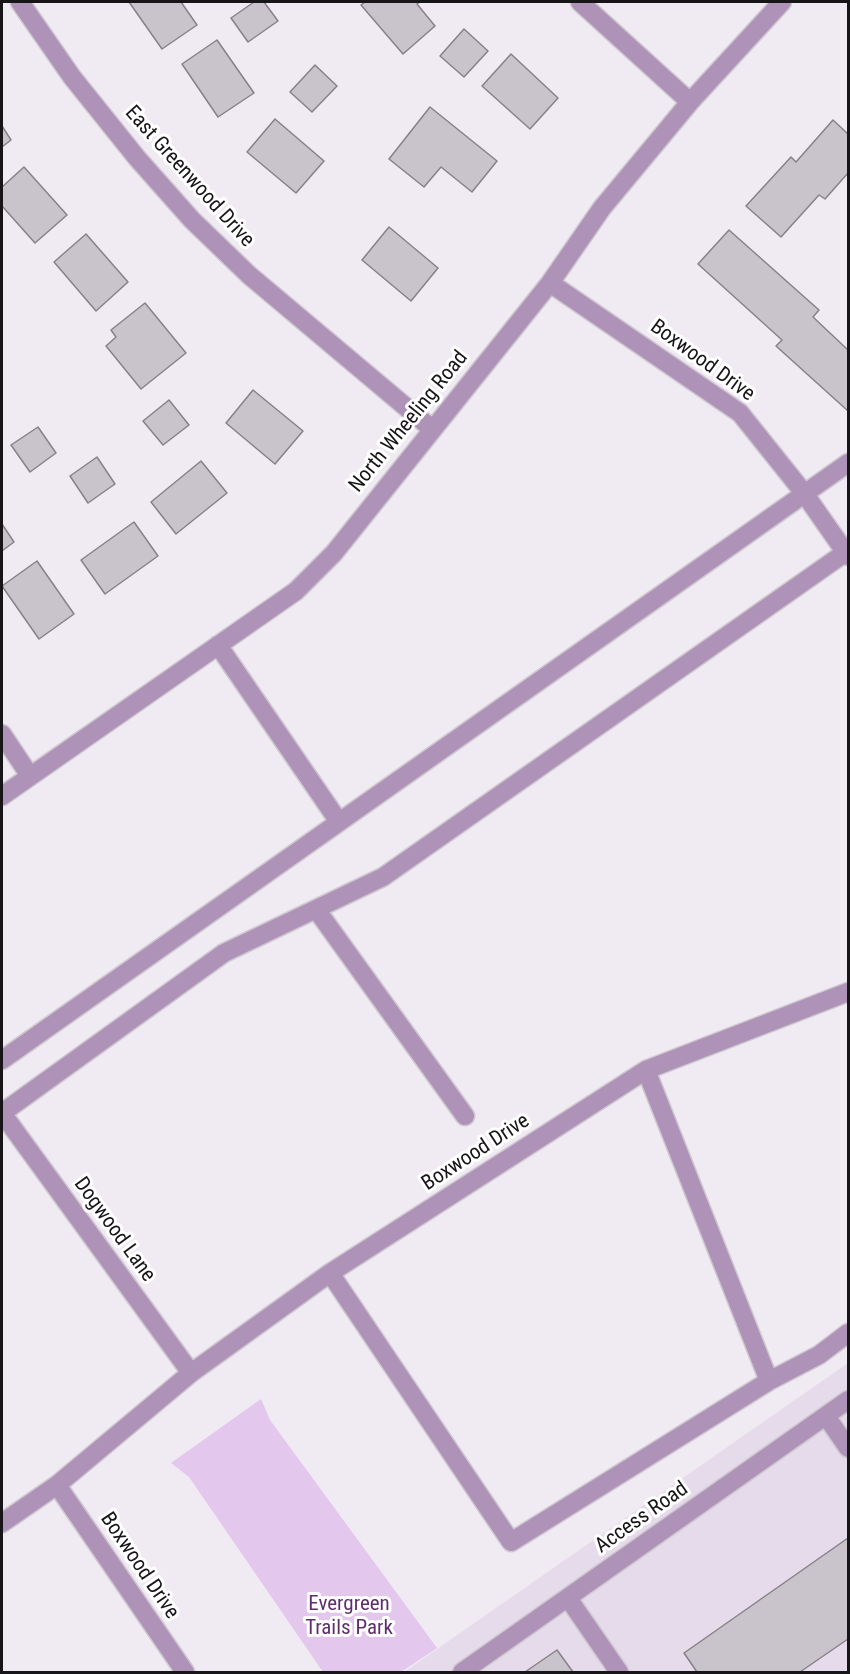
<!DOCTYPE html>
<html>
<head>
<meta charset="utf-8">
<style>
  body { margin:0 }
  #map { position:relative; width:850px; height:1674px; overflow:hidden; background:#f0eaf2; font-family:"Roboto Condensed",sans-serif }
  canvas { display:block }
  .frame { position:absolute; inset:0; border:3px solid #181518; pointer-events:none }
</style>
</head>
<body>
<div id="map">
<canvas width="850" height="1674"></canvas>
<div class="frame"></div>
</div>
<script>
const ctx = document.querySelector('canvas').getContext('2d');
ctx.lineJoin = 'round';
function fillPath(path, color) { ctx.fillStyle = color; ctx.fill(path, 'evenodd'); }
function trace(path, color, width, dash) { ctx.strokeStyle = color; ctx.lineWidth = width; ctx.lineCap = dash ? 'butt' : 'round'; ctx.setLineDash(dash || []); ctx.stroke(path); }
function drawText(font, color, halo, rows, align = 'center') {
  ctx.font = font + ' "Roboto Condensed",sans-serif'; ctx.lineWidth = 6; ctx.setLineDash([]); ctx.textBaseline = 'middle'; ctx.strokeStyle = halo; ctx.fillStyle = color; for (const [text, x, y, turn = 0] of rows) {
    ctx.save(); ctx.translate(x, y); ctx.rotate((+turn || 0) * Math.PI / 180); ctx.textAlign = isNaN(turn) ? turn : align; if (halo) ctx.strokeText(text, 0, 0); ctx.fillText(text, 0, 0); ctx.restore();
  }
}
const built = new Path2D(`
  M848 1363V1672H404Z`);
const green = new Path2D(`
  M261 1399 270 1420 437 1648 401 1672H323L189 1477 171 1463Z`);
const building = new Path2D(`
  M129 2H181L197 25 162 49Z
  M254 2H264L278 21 248 42 231 18Z
  M365 2H420L417 4 435 26 403 54 361 5Z
  M464 29 488 51 464 77 440 56Z
  M217 40 254 93 218 117 182 64Z
  M511 54 558 98 530 129 482 86Z
  M315 65 337 86 312 112 290 92Z
  M430 107 497 161 472 192 441 167 424 187 389 159Z
  M275 119 324 161 296 193 247 152Z
  M833 120 848 134V173L825 199 819 195 781 237 746 206 791 157 796 162Z
  M2 126 11 140 2 147Z
  M24 167 67 215 35 243 2 206V187Z
  M389 227 438 268 411 301 362 260Z
  M729 230 819 310 813 317 848 350V411L776 346 782 340 698 264Z
  M86 234 128 282 96 311 54 262Z
  M145 303 186 353 141 389 106 346 116 337 111 330Z
  M253 390 303 431 275 464 226 423Z
  M169 400 189 425 163 445 143 421Z
  M38 427 56 453 30 472 11 445Z
  M97 457 115 484 88 503 70 476Z
  M201 461 227 493 176 534 151 502Z
  M134 522 158 556 105 594 81 560Z
  M2 524 14 542 2 551Z
  M37 561 74 614 39 639 2 586Z
  M848 1538V1639L800 1672H697L684 1653Z
  M557 1650 573 1672H525Z`);
const minor = new Path2D(`
  M20 2 72 77 137 158 192 220 249 275 432 429
  M580 2 690 102
  M550 283 740 413 804 493 848 556
  M218 645 339 822
  M2 734 30 776
  M2 796 296 591 334 553 550 283 602 208 690 102 782 2
  M316 909 465 1116
  M2 1060 848 463
  M2 1113 224 953 383 877 846 552
  M2 1113 191 1373
  M330 1273 511 1542 769 1381 646 1070
  M769 1381 819 1355 848 1333
  M826 1416 848 1448
  M57 1485 185 1672
  M2 1523 57 1485 191 1373 330 1273 646 1070 848 992
  M568 1598 619 1672
  M462 1672 848 1400`);
const streetNames = [
  ["East Greenwood Drive",189,177,48],
  ["Boxwood Drive",702,361,36],
  ["North Wheeling Road",409,422,-51],
  ["Boxwood Drive",476,1153,-33],
  ["Dogwood Lane",114,1230,54],
  ["Access Road",642,1518,-35],
  ["Boxwood Drive",139,1566,56]
];
const parkNames = [
  ["Evergreen",349,1605],
  ["Trails Park",349,1629]
];
fillPath(built, '#e6dbea');
fillPath(green, '#e3c7ec');
fillPath(building, '#c9c3cb');
trace(building, '#878189', 1.5);
trace(minor, '#cdc8cf', 21);
trace(minor, '#af92b8', 18);
drawText('21px', '#181518', '#fff', streetNames);
drawText('21px', '#5e2e6b', '#fff', parkNames);
</script>
</body>
</html>
